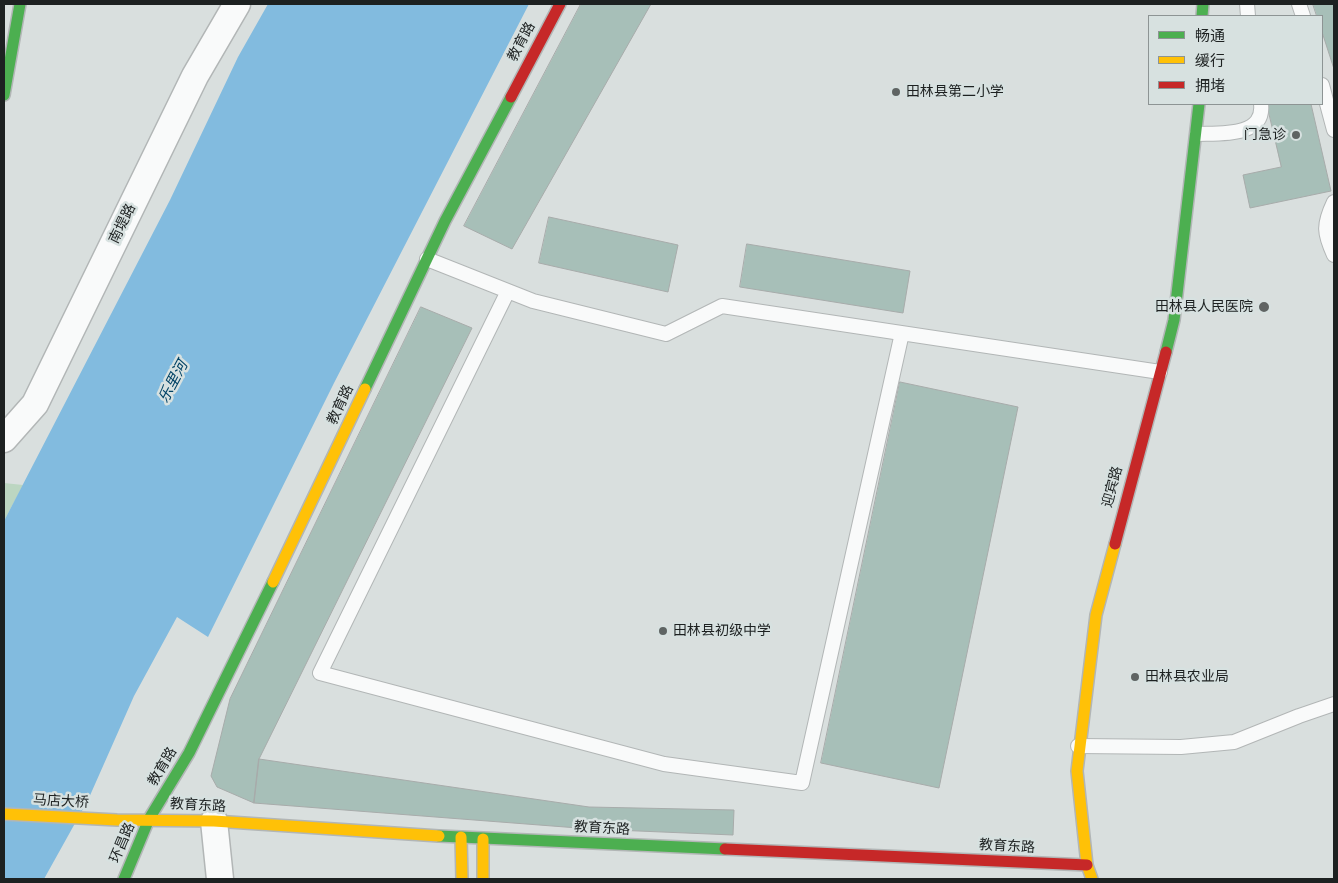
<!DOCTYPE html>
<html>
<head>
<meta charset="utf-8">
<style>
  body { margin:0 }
  #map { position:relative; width:1338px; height:883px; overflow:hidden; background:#d9dfde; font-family:Roboto,"Noto Sans SC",sans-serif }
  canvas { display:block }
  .frame { position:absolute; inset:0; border:5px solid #1d2121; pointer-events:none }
  .legend { position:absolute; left:1148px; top:15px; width:175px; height:90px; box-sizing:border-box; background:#d7e1e0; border:1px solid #8d9494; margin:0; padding:6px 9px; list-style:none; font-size:15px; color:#1d2121 }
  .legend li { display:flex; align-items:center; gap:10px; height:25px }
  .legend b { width:25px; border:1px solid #8d9494 }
</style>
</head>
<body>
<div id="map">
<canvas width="1338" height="883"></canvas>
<div class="frame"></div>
<ul class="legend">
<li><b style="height:6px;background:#4caf50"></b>畅通</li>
<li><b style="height:6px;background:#ffc107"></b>缓行</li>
<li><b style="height:6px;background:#c62828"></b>拥堵</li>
</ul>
</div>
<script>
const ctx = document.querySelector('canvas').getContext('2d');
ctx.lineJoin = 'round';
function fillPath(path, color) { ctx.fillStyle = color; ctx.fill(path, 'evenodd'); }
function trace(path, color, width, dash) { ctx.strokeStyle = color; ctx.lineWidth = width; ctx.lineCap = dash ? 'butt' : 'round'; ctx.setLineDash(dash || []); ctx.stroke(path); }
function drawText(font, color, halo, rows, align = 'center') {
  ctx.font = font + ' Roboto,"Noto Sans SC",sans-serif'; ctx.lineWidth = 5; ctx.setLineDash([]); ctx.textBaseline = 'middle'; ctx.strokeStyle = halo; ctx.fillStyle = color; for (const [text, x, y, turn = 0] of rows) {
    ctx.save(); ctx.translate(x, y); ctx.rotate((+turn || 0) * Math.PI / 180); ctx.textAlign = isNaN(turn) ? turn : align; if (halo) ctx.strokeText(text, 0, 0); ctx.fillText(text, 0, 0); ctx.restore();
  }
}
const green = new Path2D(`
  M4 483 23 485 4 521Z`);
const water = new Path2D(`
  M268 4H529L334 383 208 637 177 617 134 696 88 800 44 879H4V521L170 200 238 57Z`);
const building = new Path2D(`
  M581 4H651L512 249 464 226Z
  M1313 4H1334V69L1322 32V16H1317Z
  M1267 104H1311L1331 191 1250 208 1243 175 1281 167Z
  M549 217 678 245 668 292 539 263Z
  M747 244 910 271 903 313 740 287Z
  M421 307 472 328 259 759 254 803 217 787 211 776 230 699Z
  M900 382 1018 407 939 788 821 763Z
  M259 759 589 807 734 810 733 835 591 829 254 803Z`);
const lane = new Path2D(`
  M1247 4 1248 16
  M1299 4 1303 16
  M1322 85 1334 130
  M1197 134C1217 133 1265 138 1261 104
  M1334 202C1323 225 1324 233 1334 255
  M427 259 533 301 666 334 722 306 1160 372
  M508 291 320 673 664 764 802 783 902 333
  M1078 746 1181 747 1234 742 1299 716 1334 704`);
const street = new Path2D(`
  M4 439 35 404 195 76 237 4
  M214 821 220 879`);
const fast = new Path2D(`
  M1202 16 1203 4
  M4 95 20 4
  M1166 352 1174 320 1199 104
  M365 389 445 221 511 97
  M439 836 725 849
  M124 879 149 819 189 753 273 582`);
const slow = new Path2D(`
  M273 582 365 389
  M4 814 117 820 214 821 439 836
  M461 837 462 879
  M483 839V879
  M1092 879 1087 865 1077 771 1096 615 1115 544`);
const jam = new Path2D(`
  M511 97 560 4
  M1115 544 1166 352
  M725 849 1087 865`);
const markers = [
  [896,92,5,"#5f6463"],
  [1296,135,5,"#5f6463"],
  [1264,307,6,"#5f6463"],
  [663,631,5,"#5f6463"],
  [1135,677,5,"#5f6463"]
];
const streetNames = [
  ["教育路",522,42,-62],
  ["南堤路",123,224,-64],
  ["教育路",341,405,-65],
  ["迎宾路",1113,487,-75],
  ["教育路",163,767,-59],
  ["马店大桥",61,802,3],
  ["教育东路",198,806,3],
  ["教育东路",602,829,3],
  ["环昌路",123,843,-67],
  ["教育东路",1007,847,3]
];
const poiNames = [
  ["田林县第二小学",906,92],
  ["门急诊",1286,135,"right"],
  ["田林县人民医院",1253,307,"right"],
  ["田林县初级中学",673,631],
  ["田林县农业局",1145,677]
];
const waterNames = [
  ["乐里河",174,382,-62]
];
fillPath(green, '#bcd6c1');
fillPath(water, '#82bbdf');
fillPath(building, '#a7bfb8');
trace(building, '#a7abaa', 1);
trace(lane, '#b2b6b6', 16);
trace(street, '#b2b6b6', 29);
trace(fast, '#b2b6b6', 14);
trace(slow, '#b2b6b6', 14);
trace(jam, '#b2b6b6', 14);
trace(lane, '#f9fafa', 14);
trace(street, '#f9fafa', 26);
trace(fast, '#4caf50', 11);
trace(slow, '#ffc107', 11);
trace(jam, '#c62828', 11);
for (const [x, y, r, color] of markers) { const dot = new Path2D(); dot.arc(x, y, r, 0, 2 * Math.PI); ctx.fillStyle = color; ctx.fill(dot); trace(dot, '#d7e1e0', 2); }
drawText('14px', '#1d2121', '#d7e1e0', streetNames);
drawText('14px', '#1d2121', '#d7e1e0', poiNames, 'left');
drawText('italic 15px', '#004265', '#d7e1e0', waterNames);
</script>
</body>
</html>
